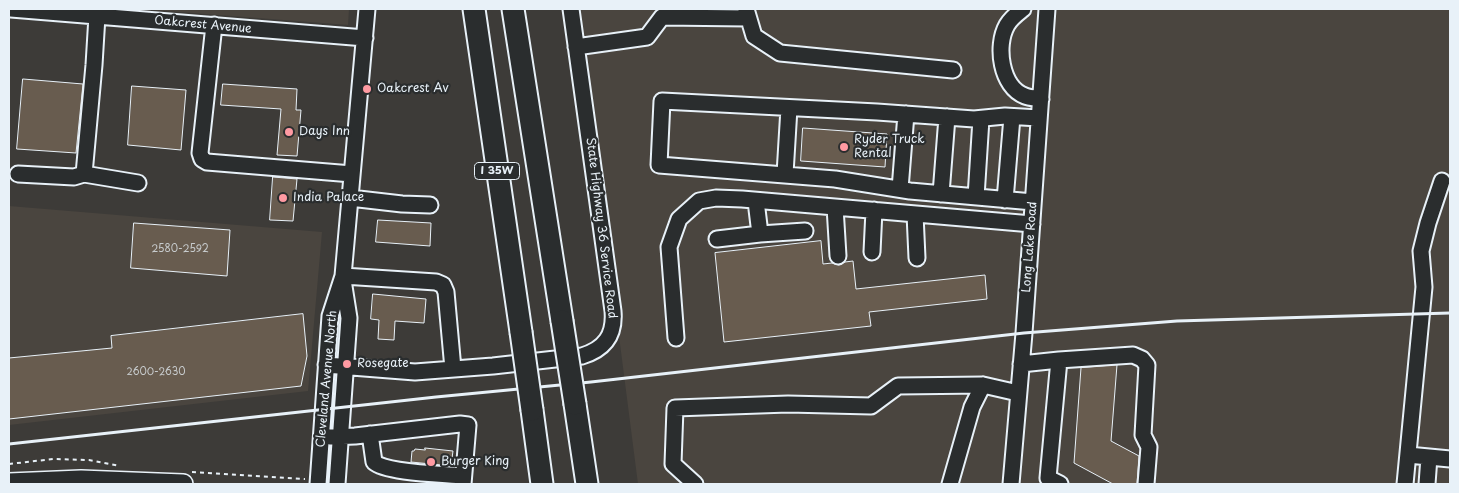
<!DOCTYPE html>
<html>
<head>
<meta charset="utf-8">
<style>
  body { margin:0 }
  #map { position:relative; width:1459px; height:493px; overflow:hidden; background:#3d3b38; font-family:"Playpen Sans",sans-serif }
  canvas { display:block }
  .frame { position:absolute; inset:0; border:10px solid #e8f1f8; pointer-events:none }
</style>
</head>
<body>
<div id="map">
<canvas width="1459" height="493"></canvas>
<div class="frame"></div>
</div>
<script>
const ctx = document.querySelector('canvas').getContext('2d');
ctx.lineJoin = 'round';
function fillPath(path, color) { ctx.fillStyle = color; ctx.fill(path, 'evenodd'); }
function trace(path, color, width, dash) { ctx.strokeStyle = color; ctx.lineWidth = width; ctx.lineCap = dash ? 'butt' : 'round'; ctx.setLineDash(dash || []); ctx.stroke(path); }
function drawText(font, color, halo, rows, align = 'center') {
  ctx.font = font + ' "Playpen Sans",sans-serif'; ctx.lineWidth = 4.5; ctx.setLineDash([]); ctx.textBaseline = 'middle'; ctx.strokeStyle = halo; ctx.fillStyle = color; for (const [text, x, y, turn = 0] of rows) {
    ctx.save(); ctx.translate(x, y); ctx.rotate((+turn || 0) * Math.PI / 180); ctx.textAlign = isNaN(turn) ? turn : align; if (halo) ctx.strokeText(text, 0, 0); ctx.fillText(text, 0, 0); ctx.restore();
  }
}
const built = new Path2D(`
  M141 9H349L348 25Z
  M577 9H1450V484H638Z
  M9 206 322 232 308 391 9 425Z`);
const building = new Path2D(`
  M23 79 83 84 76 153 17 149Z
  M223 84 297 89 296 110H301L297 156 277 155 281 109 221 105Z
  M132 86 186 90 181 150 128 145Z
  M803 128 887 134 885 167 801 161Z
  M273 177 297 179 293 221 270 220Z
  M378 220 431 223 430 246 376 242Z
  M134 223 230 230 227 276 131 268Z
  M821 241 823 264 832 263 839 265 845 262 853 261 856 289 985 275 987 299 869 312 871 326 724 342 715 253Z
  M373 294 426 299 424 323 395 321 394 340 378 339 379 320 371 319Z
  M303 314 307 356 301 386 9 419V358L112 348 111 336Z
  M1117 365 1111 441 1139 456 1137 484H1113L1074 463 1081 368Z
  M425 448 453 451 451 466 411 462 412 451H414L415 449 425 450Z`);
const path = new Path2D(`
  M9 464 53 459 89 460 120 466
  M192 472 305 479`);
const minor = new Path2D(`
  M11 9 365 38
  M746 9 754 36 780 53 953 70
  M1023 9C1018 13 1011 18 1007 25 995 46 1001 87 1025 96 1030 98 1036 98 1041 99
  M214 25 200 153 202 159 207 162 352 174
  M576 47 647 37 662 17 748 18
  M18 174 74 177 84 174 94 65 97 16
  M84 174 138 183
  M785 174 789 108
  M900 189 906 114
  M941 194 947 117
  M976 197 981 119
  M350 198 402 204 430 205
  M1005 200 1012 117
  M1033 202 910 191 835 179 659 165 662 101 877 112 974 119 1005 116 1039 118
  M835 207 838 256
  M915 214 917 258
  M760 234 805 231
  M717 239 760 234 756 201
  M872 252 874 210
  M343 276 436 282 443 285 446 292 453 369
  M676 338 669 247 679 219 699 201 716 198 742 199 1032 224
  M1059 360 1048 478 1060 484
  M1021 364 1059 360 1133 355 1142 359 1147 365 1143 435 1149 447 1146 484
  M326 365 415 372 493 366 582 356C605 349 615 335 613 311L571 9
  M370 434 374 462C386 473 444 474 463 476
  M330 437 355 436 460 424 468 425 463 484
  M1408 455 1450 459
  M318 484 330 316 343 276 367 9
  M337 484 349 318 343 280
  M695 484 673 464 675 408 788 404 871 406 898 386 983 385 1018 393
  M950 484 972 407 983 385
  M1011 484 1024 333 1047 9
  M1405 484 1424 287 1421 251 1428 223 1442 181
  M1427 484 1429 457`);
const major = new Path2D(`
  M9 483 81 480 183 484`);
const highway = new Path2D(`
  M474 9 521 332
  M513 9 562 321
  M575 404 587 484
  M532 410 542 484`);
const rail = new Path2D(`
  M9 444 436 397 591 382 1024 333 1177 321 1450 313`);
const highwayBridge = new Path2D(`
  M562 321 575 404
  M521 332 532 410`);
const markers = [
  [367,89,5,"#ff9aa2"],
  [289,132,5,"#ff9aa2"],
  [844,147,5,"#ff9aa2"],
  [283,198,5,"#ff9aa2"],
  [347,364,5,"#ff9aa2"],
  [431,462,5,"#ff9aa2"]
];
const numberNames = [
  ["2580-2592",180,249],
  ["2600-2630",156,372]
];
const shields = [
  [497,171,45]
];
const shieldNames = [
  ["I 35W",497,171]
];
const streetNames = [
  ["Oakcrest Avenue",203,25,5],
  ["State Highway 36 Service Road",601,228,83],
  ["Long Lake Road",1030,247,-86],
  ["Cleveland Avenue North",327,379,-85]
];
const poiNames = [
  ["Oakcrest Av",377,89],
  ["Days Inn",299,132],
  ["Ryder Truck",854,140],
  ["Rental",854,154],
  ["India Palace",293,198],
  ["Rosegate",357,364],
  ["Burger King",441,462]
];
fillPath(built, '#4a453f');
fillPath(building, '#685c4f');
trace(building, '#e8f1f8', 1);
trace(minor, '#e8f1f8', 19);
trace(major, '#e8f1f8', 22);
trace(highway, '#e8f1f8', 25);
trace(path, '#e8f1f8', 2, [4, 4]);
trace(minor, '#2a2d2e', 15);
trace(major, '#2a2d2e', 19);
trace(highway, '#2a2d2e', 21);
trace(rail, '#e8f1f8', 3);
trace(highwayBridge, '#e8f1f8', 25, []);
trace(highwayBridge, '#2a2d2e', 21);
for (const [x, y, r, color] of markers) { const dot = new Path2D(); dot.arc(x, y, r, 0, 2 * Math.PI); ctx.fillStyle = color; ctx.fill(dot); trace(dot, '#2a2d2e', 2); }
drawText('10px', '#c8ccce', null, numberNames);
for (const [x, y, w] of shields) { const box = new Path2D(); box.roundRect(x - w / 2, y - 8.5, w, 17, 4); ctx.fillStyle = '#2a2d2e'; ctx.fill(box); trace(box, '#e8f1f8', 1); }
drawText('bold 11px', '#e8f1f8', null, shieldNames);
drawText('12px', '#e8f1f8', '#2a2d2e', streetNames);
drawText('12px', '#e8f1f8', '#2a2d2e', poiNames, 'left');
</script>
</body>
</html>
